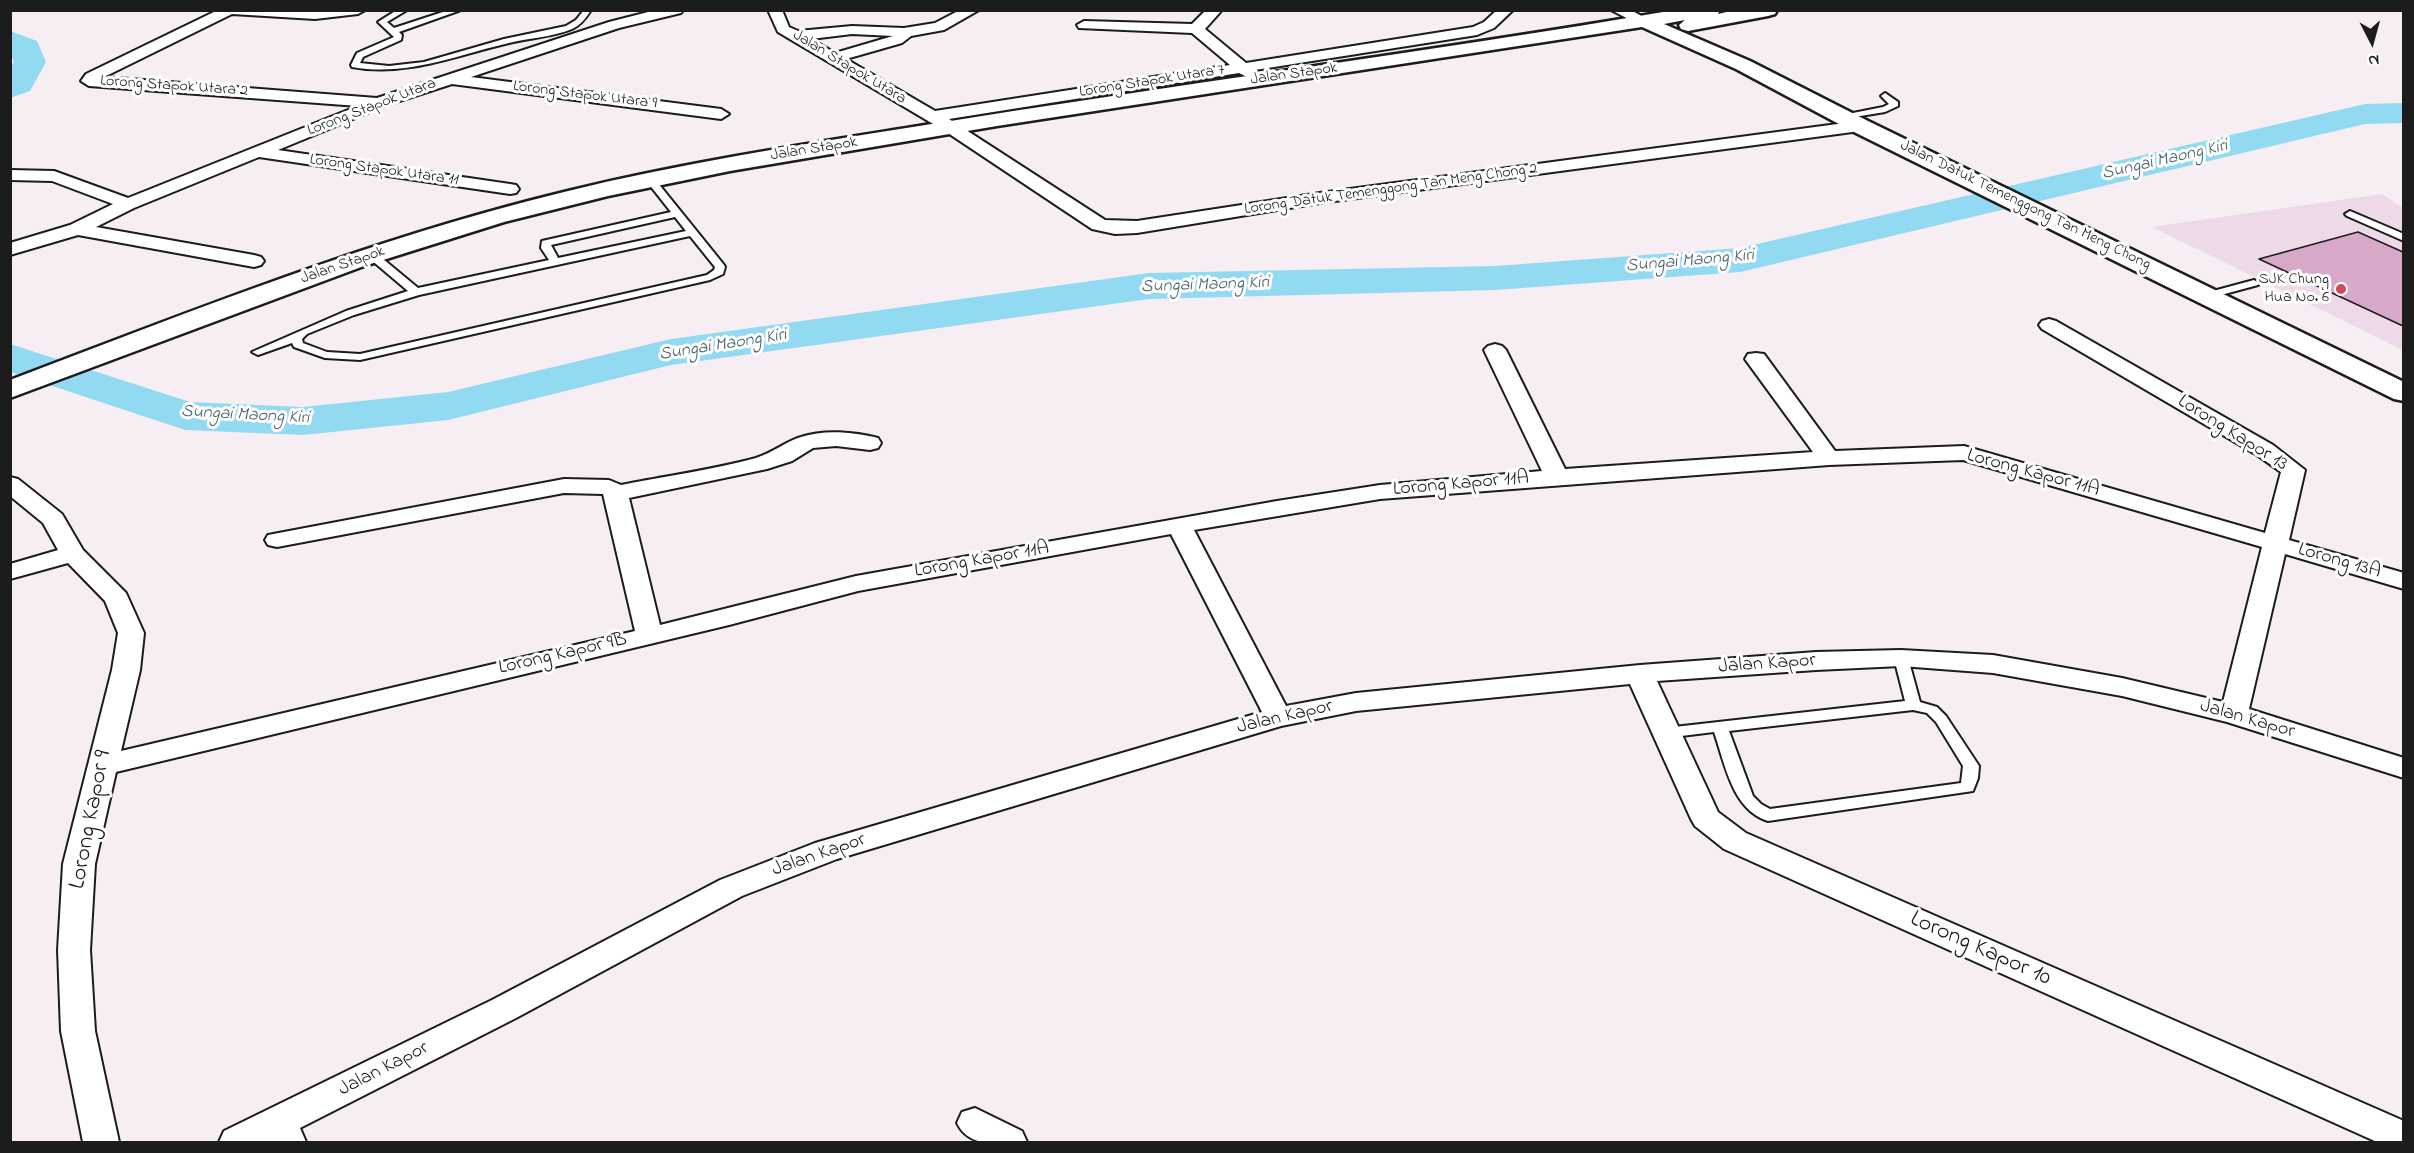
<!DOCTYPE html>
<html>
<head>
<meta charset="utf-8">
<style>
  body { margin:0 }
  #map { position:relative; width:2414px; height:1153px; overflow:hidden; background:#f7eef4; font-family:"Indie Flower",sans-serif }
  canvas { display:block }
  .frame { position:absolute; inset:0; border:12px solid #1c1c1c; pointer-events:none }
  .north { position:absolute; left:2342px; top:12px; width:60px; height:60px; -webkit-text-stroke:4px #fff; paint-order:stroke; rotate:174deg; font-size:16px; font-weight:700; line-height:24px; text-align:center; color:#1c1c1c }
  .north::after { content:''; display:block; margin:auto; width:21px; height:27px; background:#1c1c1c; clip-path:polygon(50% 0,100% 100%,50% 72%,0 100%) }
</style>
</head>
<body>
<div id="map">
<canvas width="2414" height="1153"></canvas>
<div class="frame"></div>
<div class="north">N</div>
</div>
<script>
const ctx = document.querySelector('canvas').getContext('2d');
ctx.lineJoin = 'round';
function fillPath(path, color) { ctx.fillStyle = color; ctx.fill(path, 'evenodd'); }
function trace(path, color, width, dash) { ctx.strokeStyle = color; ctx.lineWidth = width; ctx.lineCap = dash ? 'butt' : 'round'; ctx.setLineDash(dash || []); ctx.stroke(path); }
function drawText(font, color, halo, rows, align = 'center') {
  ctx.font = font + ' "Indie Flower",sans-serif'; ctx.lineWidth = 6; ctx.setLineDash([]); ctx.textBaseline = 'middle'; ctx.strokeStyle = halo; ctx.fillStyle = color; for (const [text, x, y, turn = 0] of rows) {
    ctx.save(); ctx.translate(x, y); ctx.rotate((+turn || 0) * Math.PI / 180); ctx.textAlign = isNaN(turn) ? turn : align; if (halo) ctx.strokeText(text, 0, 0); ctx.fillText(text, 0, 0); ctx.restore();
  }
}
const built = new Path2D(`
  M2382 194 2403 208V350L2152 227Z`);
const river = new Path2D(`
  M10 31 37 41 46 62 30 91 10 98V68L14 62 10 53Z
  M2404 103V123L2365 124 1740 272 1495 290 1149 299 671 365 448 420 303 435 185 430 10 372V344L190 402 303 407 448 392 671 339 1149 273 1495 266 1740 248 2365 104Z`);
const building = new Path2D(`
  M2358 232 2403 252V326L2259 259Z`);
const service = new Path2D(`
  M397 10H407L387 22 394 28 449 10H461L399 32 402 35 401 40 363 57 360 63 389 66 424 62 504 39 566 26 576 20 584 10H591C586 18 581 25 572 29 553 37 529 38 509 43 457 55 407 77 352 67L351 65 357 53 394 37 378 22Z
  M1885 93 1898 102V106L1885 112 1842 119 1838 116 1883 107 1889 104 1881 96Z
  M650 176 653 177 724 265 725 267 723 274 710 280 360 360 325 358 294 347 292 343 258 355 252 352 346 311 408 291 369 258V254H377L418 288 549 260 541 248 542 241 671 212 645 179ZM675 217 686 231 558 258 551 245ZM690 236 715 267 714 270 707 275 360 354 327 352 303 343 302 339 307 334 354 315 419 295Z
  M2350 211 2404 234V241L2347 216 2345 214Z
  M2254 280 2259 283 2258 285 2206 299 2201 296 2202 294Z
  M1901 654 1908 658 1920 702 1937 707 1946 716 1979 766 1978 778 1973 791 1768 821C1732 810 1725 763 1714 732L1665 738 1660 737 1657 733 1660 729 1665 728 1905 701 1894 658ZM1913 710 1927 713 1936 722 1963 766 1961 783 1770 809 1761 804 1753 796 1729 731Z`);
const minor = new Path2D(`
  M218 10H365L358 14 315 19 232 14 104 77 377 98 609 22 656 10H683L681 13 619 28 471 77 721 109 729 114 721 119 452 84 387 105 278 150 510 184 516 185 519 189 516 193 510 194 259 157 134 208 96 227 254 255 261 257 264 261 261 265 254 267 78 235 10 255V243L70 225 113 204 52 181 10 180V170L54 171 128 198 358 106 89 86 81 81 86 74Z
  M768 10H782L789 27 798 31 852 26 904 28 935 23 960 10H979L944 30 911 36 902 43 846 59 935 111 1230 65 1192 33 1079 28 1077 25 1084 21 1192 24 1206 10H1222L1205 29 1246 63 1473 27 1484 22 1497 10H1513L1494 28 1477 35 1255 70 1257 73 1255 76 1249 78 1239 73 949 119 1105 220 1137 221 1320 193 1860 121 1868 126 1860 131 1320 203 1137 233 1115 234 1092 229 945 131 778 32ZM852 34 893 36 835 53 811 39Z
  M1611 10H1631L1652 22 1645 26 1640 25Z
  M2049 319 2056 321 2273 445 2305 470 2289 540 2404 573V589L2285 554 2249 709 2404 758V778L2227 722 2122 696 1993 673 1901 666 1816 670 1657 681 1718 812 1746 833 2404 1121V1142H2377L1724 849 1695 826 1691 819 1630 684 1356 711 1281 726 837 859 742 896 516 1018 300 1128 306 1142H219L224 1131 492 1000 720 880 815 843 1262 712 1171 534 858 591 729 625 116 772 95 864 90 950 95 1031 119 1142H83L61 1031 58 950 63 864 112 670 118 633 105 601 68 563 10 579V564L58 550 43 523 10 496V477L18 479 62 514 83 550 126 593 144 633 140 670 121 751 635 631 603 494 564 493 277 547 268 545 265 540 268 535 564 479 609 480 621 485C665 476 712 470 756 458 774 452 785 442 801 437 824 429 855 432 878 438L881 443 878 448 870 450 836 446 813 448 792 461 767 469 629 498 660 625 856 576 1277 501 1380 485 1542 471 1484 350 1488 346 1495 344 1502 346 1506 350 1565 469 1813 452 1745 359 1748 354 1756 353 1764 354 1835 451 1964 446 2265 533 2281 472 2257 455 2042 329 2039 325 2042 321ZM1963 460 2262 547 2223 702 2122 678 1993 655 1901 650 1816 652 1640 665 1356 693 1286 706 1194 530 1380 499 1829 465Z
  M975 1108 1022 1131 1027 1142C1001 1142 970 1150 957 1123L962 1112Z`);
const secondary = new Path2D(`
  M1675 10H1720L1718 14 1735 10H1777L1775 14 1768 16 1688 31 1681 29 1679 25 1685 20 1664 24 1750 61 1868 121 2404 382V401L2394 399 1852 131 1736 69 1642 27 997 126 730 171 608 196 504 222 364 266 10 398V380C192 311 374 238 564 192 680 163 800 145 919 126 1170 85 1424 53 1675 10Z`);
const markers = [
  [2341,289,6,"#d1495b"]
];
const farStreetnames = [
  ["Jalan Stapok Utara",849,68,31],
  ["Jalan Stapok",1294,75,-8],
  ["Lorong Stapok Utara 7",1152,82,-9],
  ["Lorong Stapok Utara 2",174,87,4],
  ["Lorong Stapok Utara 9",585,96,7],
  ["Lorong Stapok Utara",372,108,-21],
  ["Jalan Stapok",814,150,-9],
  ["Lorong Stapok Utara 11",384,171,8],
  ["Lorong Datuk Temenggong Tan Meng Chong 2",1391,190,-8],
  ["Jalan Datuk Temenggong Tan Meng Chong",2025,206,26],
  ["Jalan Stapok",343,266,-19]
];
const farPoinames = [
  ["SJK Chung",2329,280],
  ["Hua No. 6",2329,298]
];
const farWaternames = [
  ["Sungai Maong Kiri",2165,161,-13],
  ["Sungai Maong Kiri",1690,262,-5],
  ["Sungai Maong Kiri",1205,286,-2],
  ["Sungai Maong Kiri",723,346,-9],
  ["Sungai Maong Kiri",245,416,3]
];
const streetNames = [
  ["Lorong Kapor 13",2232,434,32],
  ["Lorong Kapor 11A",2033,474,15],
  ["Lorong Kapor 11A",1461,485,-5],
  ["Lorong Kapor 11A",982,561,-10],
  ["Lorong 13A",2339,562,16],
  ["Lorong Kapor 9B",563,655,-13],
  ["Jalan Kapor",1767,665,-4],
  ["Jalan Kapor",1285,718,-13],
  ["Jalan Kapor",2247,720,16],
  ["Jalan Kapor",819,856,-19],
  ["Jalan Kapor",384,1070,-27]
];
const nearStreetnames = [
  ["Lorong Kapor 9",92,820,-79],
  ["Lorong Kapor 10",1980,950,24]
];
fillPath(built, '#edd9e7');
fillPath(river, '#91daf2');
fillPath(building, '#d7a8c8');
trace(building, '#1c1c1c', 1.5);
trace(service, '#1c1c1c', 4);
trace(minor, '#1c1c1c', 4);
trace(secondary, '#1c1c1c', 5);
fillPath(service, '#fff');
fillPath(minor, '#fff');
fillPath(secondary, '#fff');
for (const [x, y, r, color] of markers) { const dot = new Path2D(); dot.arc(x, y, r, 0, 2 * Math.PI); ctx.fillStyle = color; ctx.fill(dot); trace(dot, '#fff', 2); }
drawText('16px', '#1c1c1c', '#fff', farStreetnames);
drawText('16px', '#1c1c1c', '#fff', farPoinames, 'right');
drawText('italic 18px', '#455e67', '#fff', farWaternames);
drawText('20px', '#1c1c1c', '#fff', streetNames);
drawText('24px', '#1c1c1c', '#fff', nearStreetnames);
</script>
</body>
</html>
